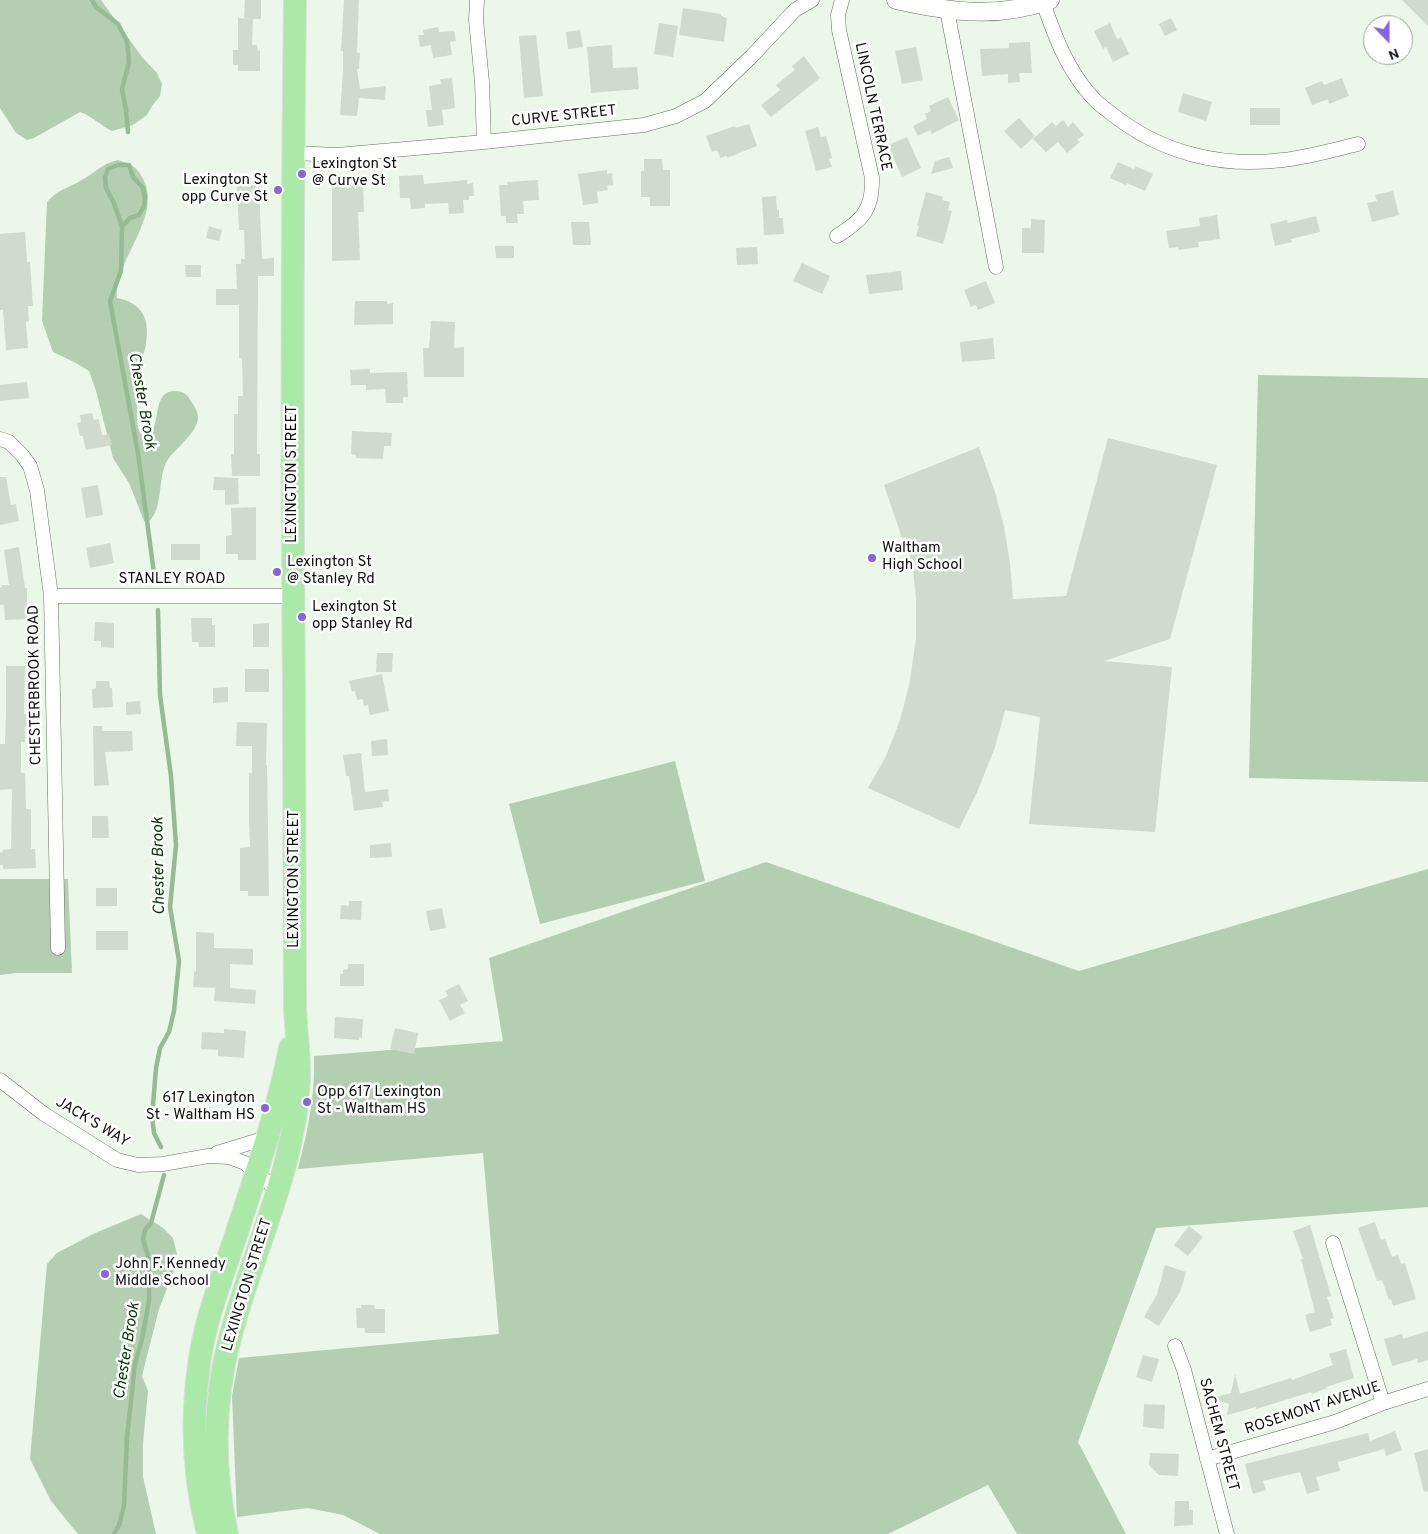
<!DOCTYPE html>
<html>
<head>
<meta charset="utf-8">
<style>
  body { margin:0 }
  #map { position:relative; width:1428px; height:1534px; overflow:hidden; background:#ebf8e9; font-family:Overpass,sans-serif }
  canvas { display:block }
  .north { position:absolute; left:1363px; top:15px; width:50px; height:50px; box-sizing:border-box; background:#fff; border:1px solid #9d9f9d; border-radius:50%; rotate:158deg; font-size:14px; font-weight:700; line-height:20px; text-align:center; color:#0b0f0a }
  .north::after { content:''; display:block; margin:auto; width:18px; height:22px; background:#8664df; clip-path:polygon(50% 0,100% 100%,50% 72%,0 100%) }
</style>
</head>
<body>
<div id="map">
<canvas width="1428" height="1534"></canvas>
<div class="north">N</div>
</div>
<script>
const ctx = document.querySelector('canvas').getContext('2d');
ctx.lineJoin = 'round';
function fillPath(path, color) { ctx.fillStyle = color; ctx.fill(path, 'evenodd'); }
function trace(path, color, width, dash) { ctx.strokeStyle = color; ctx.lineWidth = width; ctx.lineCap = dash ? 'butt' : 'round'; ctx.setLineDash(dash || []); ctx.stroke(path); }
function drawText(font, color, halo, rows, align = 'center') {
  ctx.font = font + ' Overpass,sans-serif'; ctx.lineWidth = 5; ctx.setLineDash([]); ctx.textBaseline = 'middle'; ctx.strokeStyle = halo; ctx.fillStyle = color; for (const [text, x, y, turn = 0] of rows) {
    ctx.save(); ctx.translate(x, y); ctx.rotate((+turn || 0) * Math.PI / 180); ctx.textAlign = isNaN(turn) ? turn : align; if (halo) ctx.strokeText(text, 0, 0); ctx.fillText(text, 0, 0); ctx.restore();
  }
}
const green = new Path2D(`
  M0 0H101L142 57 157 73 162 84 160 96 152 106 147 115 133 125 112 131C101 126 92 116 80 112L34 138 27 140 16 133 0 108Z
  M118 160C124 162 134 165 138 171 170 212 114 256 117 298 142 303 150 318 146 344 145 352 141 359 139 366 136 382 137 398 137 413 137 422 137 429 142 435 167 438 145 383 182 392 187 394 190 399 192 403 195 407 198 412 198 417 198 433 174 449 167 461 165 464 164 468 163 472 159 486 161 513 148 522L144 521 129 483 113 458 96 391 89 371 76 363 53 352 42 321 47 202C59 189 66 189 80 181 95 173 101 164 118 160Z
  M1258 375 1428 378V782L1249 778Z
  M675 761 705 881 540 924 509 804Z
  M766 862 1079 971 1428 869V1207L1156 1228 1078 1442 1126 1534H1017L988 1485 888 1534H380L343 1515 308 1508 237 1517 232 1396 239 1358 499 1334 483 1153 298 1169C308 1129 315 1098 314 1056L503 1041 489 958Z
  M0 879H68L72 973H16L0 975Z
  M141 1214 163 1228 173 1238 177 1254 174 1271 159 1309 142 1376 148 1391 143 1443V1477L156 1534H78L51 1501 30 1459 47 1264 57 1253 93 1234Z`);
const stream = new Path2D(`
  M92 0 96 7 118 24 127 41 129 62 122 89 126 110 128 132
  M122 227 130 218 139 215 144 206 145 198 143 188 133 177 129 165H118L108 169 105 177 106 188 114 203 122 227 121 271 110 301 138 453 155 581
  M158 610 160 695 171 776 176 845 170 907 179 961 174 1011 169 1032 160 1048 156 1068 152 1117 154 1133 161 1147
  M114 1534 119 1525 124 1506 127 1437 135 1364 142 1339 149 1301V1259L143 1239 145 1230 151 1223 164 1175`);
const building = new Path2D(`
  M245 0H261V19H244Z
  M344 0H359L357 53H360L359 69H357L360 89 386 86 385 100 359 98 357 116 340 115 343 71V51H341Z
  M1402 0H1428V26Z
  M683 8 721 14V16L727 18 724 42 679 35Z
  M238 18 253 19 252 45H257L258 51H260V71H238V65H233V50H238Z
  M1171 18 1177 30 1165 36 1159 24Z
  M659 23 678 26 673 57 654 54Z
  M1110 23 1117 39 1121 37 1129 54 1113 62 1106 47 1103 49 1094 31Z
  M438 27 439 32 454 31 456 41 450 42 452 55 433 58 431 45 420 47 418 35H424L423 30Z
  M580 30 583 47 568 49 566 32Z
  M536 35 543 96 524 98 519 36Z
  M1030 42 1032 73H1019L1020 82 1008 83V74L982 76 980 49 1009 48V43Z
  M612 45 613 68 637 67 639 89 591 93 587 47Z
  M916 47 923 80 902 84 895 51Z
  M804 56 820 78 771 117 761 105 780 90 776 85 795 70 792 66Z
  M452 78 455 108 442 110 444 125 428 127 426 110H432L429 86 441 84 440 79Z
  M1342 78 1349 96 1329 104 1328 99 1312 105 1305 88 1322 81 1324 85Z
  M1183 93 1212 102 1206 121 1178 112Z
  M948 97 959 120 932 134 930 130 918 136 913 126 927 119 925 114 931 111 929 106Z
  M1250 108H1280V125H1250Z
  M1019 118 1035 136 1021 149 1004 131Z
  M1063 120 1068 127 1073 122 1084 135 1077 140 1080 142 1067 153 1058 142 1046 152 1033 139 1052 122 1056 126Z
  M749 124 757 146 727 158V156L720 158 717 150 712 152 706 136 735 126 736 128Z
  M818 127 821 137 826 136 832 158 829 159 832 167 816 171 805 131Z
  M907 137 921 168 902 177 888 145Z
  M949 157 953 168 931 174 935 161Z
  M644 159H662L663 170H670V206H650V197H641V171H644Z
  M1118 162 1134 169 1135 166 1153 174 1145 191 1127 183 1126 185 1110 178Z
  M607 170V174L612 173 613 185 607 186 608 190 597 192 598 203 583 205 578 174Z
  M423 175 424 184 467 180V184L473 183 474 196H469V200H463L464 213 449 214 448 203 425 204V208L411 209 410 198H400L399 176Z
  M538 180 539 200 523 201 524 214H517L518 223H506V216H501L499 185H508L507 182Z
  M259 185 262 259 274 258V276H258L257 454H260V476H232L231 454H234V414H238V396H243L242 358H239V305H216V289H237L236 264H241V259H245L244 230H239L237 186Z
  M332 185H363L364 212H358L360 260 332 261Z
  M1393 191 1399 215 1372 222 1367 203 1377 201 1375 195Z
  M926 192 943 197 942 200 950 202 948 210 952 211 943 244 916 236 919 226H917Z
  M776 196 777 210H779V218H783L784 234 764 235 762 197Z
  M1217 215 1220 239 1198 242 1199 247 1179 250 1178 247 1169 248 1166 231 1200 226 1199 218Z
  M1316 216 1320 232 1291 239 1292 242 1275 246 1270 224 1287 220 1288 223Z
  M1031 219 1045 220 1044 253H1022V228H1031Z
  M571 222H589L591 245H573Z
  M209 226 222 230 219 241 206 238Z
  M25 232 27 262H30L33 306H28L29 321 26 322 28 348 6 350 3 310H0V234Z
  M495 246H514V258H496Z
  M757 247 758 264 737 265 736 248Z
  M802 263 830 276 822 294 793 281Z
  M185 265H201V277H186Z
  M901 271 903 290 869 294 866 275Z
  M986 281 995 303 978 310 976 305 971 307 964 290Z
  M355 301H387V304L393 303V324L354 325Z
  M431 321 455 322 454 348 464 347V377H424L423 348H429Z
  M993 338 995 359 962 362 960 342Z
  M370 369V373L407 372 408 397H403V403H386L385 389 366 390V385H351L350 370Z
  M27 382 29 398 0 401V385Z
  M92 413 94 420 99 419 102 435 109 434 112 445 86 450 83 436H80L77 423 81 422 80 415Z
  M352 431 392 433 391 446H384L383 459 356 458V455L351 454Z
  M1108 438 1217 465 1170 639 1104 661 1172 667 1155 832 1029 824 1040 717 1005 710 995 747 978 790 959 829 868 788 886 756 900 720 910 681 916 638V598L913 570 906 537 902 538 884 485 979 447 995 492 1004 527 1010 562 1013 599 1066 596Z
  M0 477H6L11 505 16 504 19 521 0 525Z
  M214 477 238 478 239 504 225 505V490H213Z
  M98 485 103 515 86 518 81 488Z
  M256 507V560H238V554H226V536L232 535 231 508Z
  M110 543 114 563 90 568 86 548Z
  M171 544H200V560H171Z
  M19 547 25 588H27V619L5 620 4 605H0V588L2 587V585H9L4 550Z
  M191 618H212V625H215V647H199L198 642H192Z
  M95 622 114 623V648L101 647V641H94Z
  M269 623V647H253V624Z
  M377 653H393L392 672H376Z
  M6 666H25L24 714H29V726H25V742H21V773H25L26 809H31V849H35L36 868 3 869V865H0V853L3 852V850L11 849 12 789 0 790V744H5L6 714Z
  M245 669H269V692H245Z
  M382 674 389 711 370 715 368 705 364 706 363 699 357 700 355 691 352 692 349 681Z
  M96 681H109L110 688H112L113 707 93 708 92 689 96 688Z
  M228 687V702L213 703V688Z
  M140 701 141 714 126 715V702Z
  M237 722 267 723 266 765H267L269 896H248V891H240V848L250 847 249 825V773H252V746H236Z
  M93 726H102V731H132L133 751 105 752 109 785 94 786Z
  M387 739 388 755 372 756 371 741Z
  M361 753 365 792 388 789 389 801 382 802 383 807 354 811 349 776H346L343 755Z
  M92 816H108L109 838H92Z
  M391 843 392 857 370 858V845Z
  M96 888H117V906H96Z
  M349 901H362L361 920 340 919 341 905 349 906Z
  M442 908 446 928 430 931 426 911Z
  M96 931H128V950H96Z
  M196 932 214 933V948L253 949V965L230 964V988L256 990 255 1004 214 1001 215 988 193 987 194 971 196 972Z
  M348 964H364V986H340V974H343V970L348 969Z
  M459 984 468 1001 460 1005 465 1013 450 1021 439 1000 448 996 445 991Z
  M335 1017 363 1019 362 1038 359 1037V1040L334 1038Z
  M395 1028 418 1033 414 1054 390 1049Z
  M224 1029 246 1031 244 1058 218 1056V1050L201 1049 202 1032 224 1033Z
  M1375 1222 1381 1240 1385 1239 1392 1257 1398 1255 1401 1264 1405 1263 1416 1299 1393 1306 1391 1299 1389 1300 1382 1280 1377 1281 1358 1228Z
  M1310 1225 1331 1296 1327 1297 1334 1318 1330 1319 1332 1325 1310 1332 1305 1315 1315 1312 1301 1259H1303L1293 1231Z
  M1189 1226 1203 1237 1188 1256 1174 1245Z
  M1165 1265 1186 1272 1181 1290 1159 1326 1144 1317 1157 1294Z
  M361 1305H374L375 1309H385V1333H365V1328H357L356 1308H361Z
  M1428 1331V1360L1418 1363 1417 1359 1392 1366 1384 1339 1402 1334 1403 1339Z
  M1346 1349 1354 1378 1326 1387 1327 1388 1312 1394 1311 1392 1256 1409V1407L1227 1415 1229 1404 1211 1398 1231 1393 1235 1374 1240 1394 1291 1378 1292 1380 1333 1365 1329 1354Z
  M1143 1355 1159 1359 1152 1382 1136 1377Z
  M1144 1404 1165 1405 1164 1429 1143 1427Z
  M1395 1431 1402 1450 1386 1456 1384 1449 1338 1462 1340 1471 1316 1477 1320 1490 1307 1494 1300 1472 1263 1481 1266 1490 1253 1494 1245 1464 1368 1433 1370 1441Z
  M1428 1449V1491L1424 1492 1414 1453Z
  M1150 1453 1179 1454 1178 1476 1159 1475 1149 1465Z
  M1175 1501H1189V1510H1193V1525L1174 1526Z`);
const minor = new Path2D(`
  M477 0 476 20 482 82 484 142
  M1043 2C1055 37 1068 72 1094 99 1099 105 1106 109 1112 114 1161 153 1221 168 1283 160 1308 157 1333 150 1358 144
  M947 10 996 267
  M294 153 337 155 484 142 644 125 676 116 705 101 752 56 795 10 812 0
  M837 236C863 220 873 209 872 178L839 30 838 15 842 0
  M0 439 9 442 22 455 30 466 37 490 51 596 58 948
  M51 596H293
  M0 1080 44 1114 117 1160 138 1165 163 1164 208 1156 229 1157 245 1163 256 1173 277 1189
  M217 1153 266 1138
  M1333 1243 1383 1403
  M1175 1346 1184 1370 1227 1534
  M1207 1459 1335 1422 1383 1403 1428 1389`);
const tertiary = new Path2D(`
  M896 0C949 12 997 19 1050 0`);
const primary = new Path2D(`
  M208 1534C194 1479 191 1421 199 1365 204 1324 220 1283 233 1244 254 1180 277 1114 290 1048
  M227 1534C213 1471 213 1404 229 1342 251 1254 295 1171 299 1080 300 1053 295 1028 295 1002 294 901 295 800 294 699 292 466 292 233 295 0`);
const markers = [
  [302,174,5,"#8664df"],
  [278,190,5,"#8664df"],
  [872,558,5,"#8664df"],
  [277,572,5,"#8664df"],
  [302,617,5,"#8664df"],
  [307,1102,5,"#8664df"],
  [265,1108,5,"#8664df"],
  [105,1274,5,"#8664df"]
];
const streetNames = [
  ["LINCOLN TERRACE",872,107,78],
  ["CURVE STREET",564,117,-6],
  ["LEXINGTON STREET",293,474,-90],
  ["STANLEY ROAD",172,580],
  ["CHESTERBROOK ROAD",36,685,-91],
  ["LEXINGTON STREET",295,879,-90],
  ["JACK'S WAY",92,1123,31],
  ["LEXINGTON STREET",248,1285,-73],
  ["ROSEMONT AVENUE",1313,1409,-18],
  ["SACHEM STREET",1218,1435,75]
];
const poiNames = [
  ["Lexington St",312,165],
  ["@ Curve St",312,182],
  ["Lexington St",268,181,"right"],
  ["opp Curve St",268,198,"right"],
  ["Waltham",882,549],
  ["High School",882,566],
  ["Lexington St",287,563],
  ["@ Stanley Rd",287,580],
  ["Lexington St",312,608],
  ["opp Stanley Rd",312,625],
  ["Opp 617 Lexington",317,1093],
  ["St - Waltham HS",317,1110],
  ["617 Lexington",255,1099,"right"],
  ["St - Waltham HS",255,1116,"right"],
  ["John F. Kennedy",115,1265],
  ["Middle School",115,1282]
];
const waterNames = [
  ["Chester Brook",141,401,80],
  ["Chester Brook",160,866,-91],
  ["Chester Brook",128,1351,-81]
];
fillPath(green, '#b4ceb2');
trace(stream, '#96ba93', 4.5);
fillPath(building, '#cedbcd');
trace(minor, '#646f63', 15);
trace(tertiary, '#646f63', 19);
trace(primary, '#ddd', 24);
trace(minor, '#fff', 14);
trace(tertiary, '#fff', 18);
trace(primary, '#aae9a7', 22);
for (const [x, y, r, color] of markers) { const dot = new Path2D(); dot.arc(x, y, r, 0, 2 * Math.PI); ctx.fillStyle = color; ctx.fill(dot); trace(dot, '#fff', 2); }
drawText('15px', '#0b0f0a', '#fff', streetNames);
drawText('15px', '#0b0f0a', '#fff', poiNames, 'left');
drawText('italic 16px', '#023903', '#fff', waterNames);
</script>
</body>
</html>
